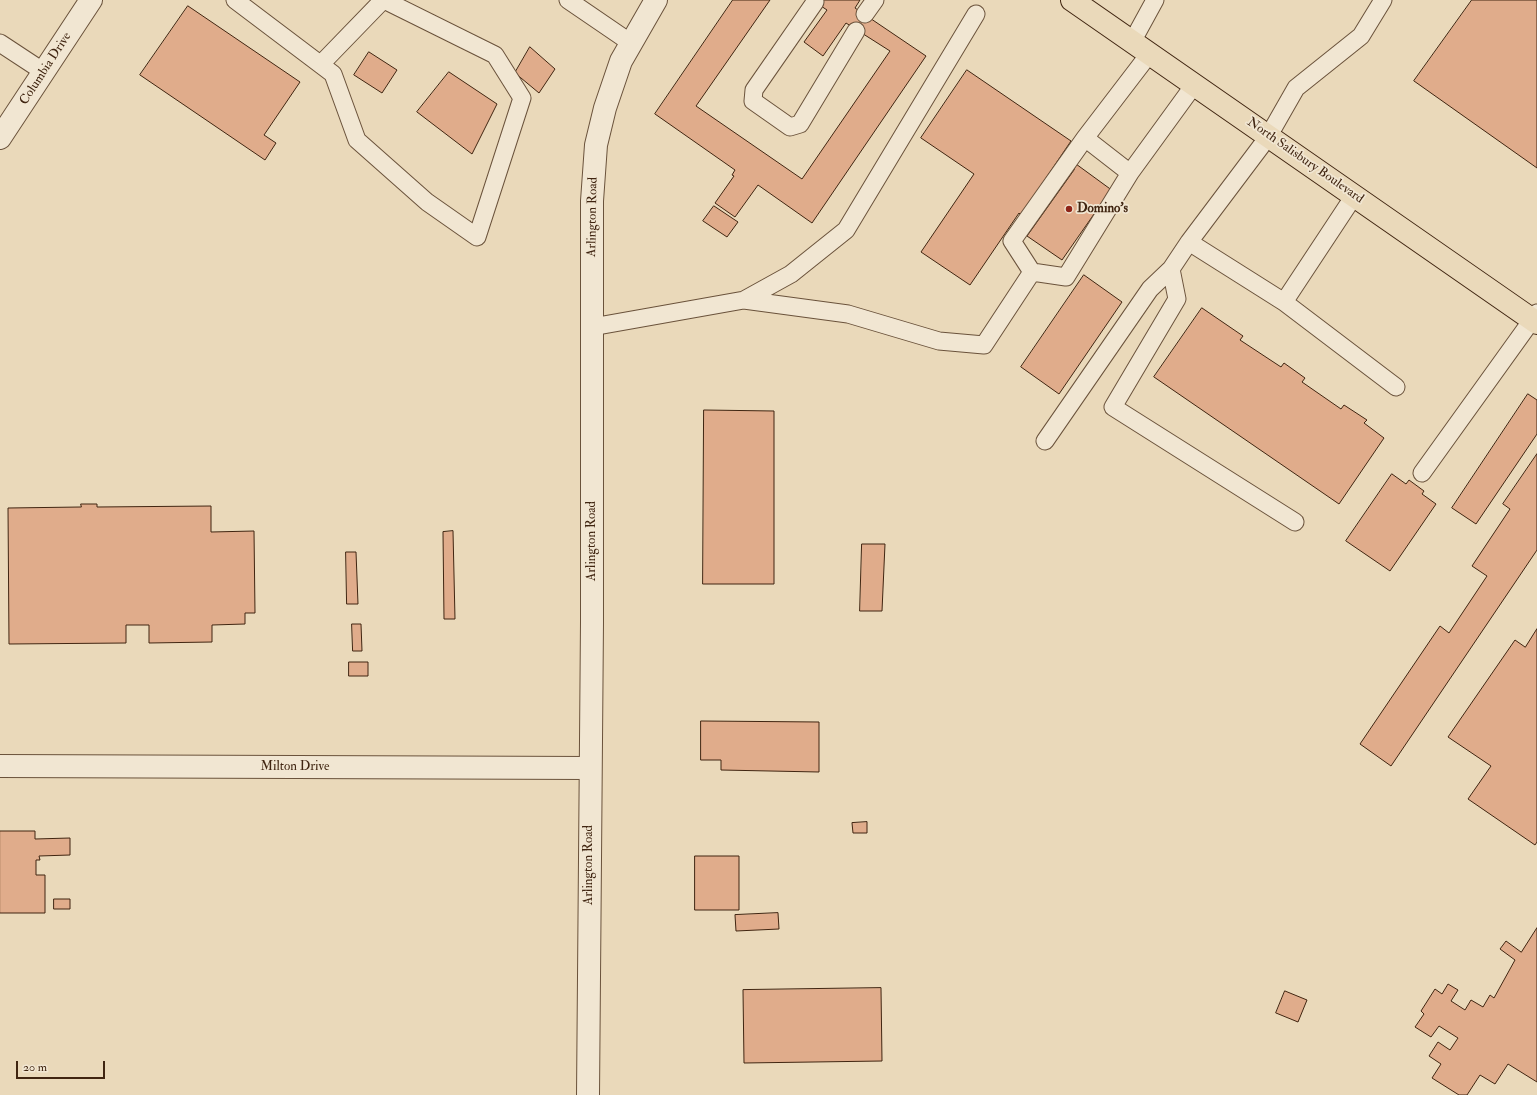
<!DOCTYPE html>
<html>
<head>
<meta charset="utf-8">
<style>
  body { margin:0 }
  #map { position:relative; width:1537px; height:1095px; overflow:hidden; background:#ead9ba; font-family:"IM FELL Double Pica",serif }
  canvas { display:block }
  .scale { position:absolute; left:16px; top:1061px; width:89px; height:18px; box-sizing:border-box; border:2px solid #402511; border-top:0; padding-left:5px; font-size:12px; line-height:14px; white-space:nowrap; color:#402511; -webkit-text-stroke:3px #f1e6d2; paint-order:stroke }
</style>
</head>
<body>
<div id="map">
<canvas width="1537" height="1095"></canvas>
<div class="scale">20 m</div>
</div>
<script>
const ctx = document.querySelector('canvas').getContext('2d');
ctx.lineJoin = 'round';
function fillPath(path, color) { ctx.fillStyle = color; ctx.fill(path, 'evenodd'); }
function trace(path, color, width, dash) { ctx.strokeStyle = color; ctx.lineWidth = width; ctx.lineCap = dash ? 'butt' : 'round'; ctx.setLineDash(dash || []); ctx.stroke(path); }
function drawText(font, color, halo, rows, align = 'center') {
  ctx.font = font + ' "IM FELL Double Pica",serif'; ctx.lineWidth = 3.5; ctx.setLineDash([]); ctx.textBaseline = 'middle'; ctx.strokeStyle = halo; ctx.fillStyle = color; for (const [text, x, y, turn = 0] of rows) {
    ctx.save(); ctx.translate(x, y); ctx.rotate((+turn || 0) * Math.PI / 180); ctx.textAlign = isNaN(turn) ? turn : align; if (halo) ctx.strokeText(text, 0, 0); ctx.fillText(text, 0, 0); ctx.restore();
  }
}
const building = new Path2D(`
  M733 0H770L696 106 802 179 890 51 846 23 823 56 804 42 827 10 812 0H860L855 8 926 56 812 223 758 185 735 217 715 203 734 176 732 175 735 170 655 114Z
  M1472 0H1537V168L1414 81Z
  M188 6 300 82 264 135 276 143 265 160 140 75Z
  M530 47 555 69 539 93 515 73Z
  M369 52 397 70 382 93 354 75Z
  M967 70 1071 141 1021 215 1019 213 970 285 921 252 974 174 921 138Z
  M449 72 497 104 472 154 417 112Z
  M1076 164 1113 191 1108 194 1062 260 1027 236 1074 170Z
  M714 206 738 222 727 237 703 221Z
  M1084 275 1122 302 1059 394 1021 367Z
  M1202 308 1243 336 1240 340 1281 367 1284 363 1305 378 1302 382 1341 409 1344 405 1367 420 1364 423 1384 438 1339 504 1154 377Z
  M1528 394 1537 400V434L1476 524 1452 508Z
  M704 410 774 411V584H703Z
  M1537 454V550L1391 766 1360 744 1440 626 1449 633 1487 576 1472 566 1510 509 1503 504Z
  M1392 474 1406 484 1409 480 1424 491 1422 494 1436 504 1390 571 1346 541Z
  M81 504H97V507L211 506V532L254 531 255 613H245V624L212 625V642L149 643V625H126V643L9 644 8 508 81 507Z
  M453 531 455 619H444L443 532Z
  M862 544H885L882 611H860Z
  M346 552H356L358 604H347Z
  M352 624H361L362 651H353Z
  M1537 629V842L1535 845 1468 799 1491 766 1448 737 1515 640 1525 647Z
  M349 662H368V676H349Z
  M701 721 819 722V772L721 770V760H701Z
  M867 822V833H853L852 823Z
  M0 831H35V839L70 838V855L39 856 40 860H36V875H45V913H0Z
  M695 856H739V910H695Z
  M54 899H70V909H54Z
  M778 913 779 929 736 931 735 915Z
  M1537 928V1082L1508 1064 1495 1084 1480 1075 1467 1095H1459L1432 1078 1441 1064 1429 1056 1438 1042 1450 1050 1458 1038 1439 1026 1431 1037 1415 1027 1424 1014 1421 1011 1435 989 1442 994 1448 984 1458 990 1451 1001 1465 1010 1471 1000 1483 1007 1490 995 1494 998 1515 960 1500 949 1506 941 1521 952Z
  M881 988 882 1061 744 1063 743 990Z
  M1285 991 1307 1000 1298 1022 1276 1013Z`);
const service = new Path2D(`
  M235 0 333 74 357 140 427 202 477 237 522 98 495 55 384 0
  M568 0 631 43
  M815 2 754 90 753 101 790 127 800 124 856 31
  M865 14 875 0
  M1132 42 1155 0
  M0 43 44 72
  M1150 53 1085 138 1012 241 1032 272 1066 277 1130 173 1194 85
  M321 64 383 0
  M1085 138 1130 173
  M1189 242 1268 137 1296 88 1361 36 1383 0
  M1171 269 1177 299 1113 407 1295 522
  M744 300 791 274 846 230 976 14
  M1284 302 1354 196
  M592 327 744 300 848 314 939 341 984 345 1032 272
  M1045 441 1150 289 1171 269 1189 242 1284 302 1396 387
  M1422 473 1537 313`);
const minor = new Path2D(`
  M0 138 91 0
  M0 766 590 768
  M588 1095 592 622V201L596 145 605 108 621 61 656 0`);
const primary = new Path2D(`
  M1072 0 1537 323`);
const markers = [
  [1069,209,4,"#8f2418"]
];
const streetNames = [
  ["Columbia Drive",46,69,-57],
  ["North Salisbury Boulevard",1305,161,35],
  ["Arlington Road",593,217,-89],
  ["Arlington Road",592,541,-90],
  ["Milton Drive",295,767],
  ["Arlington Road",589,865,-90]
];
const poiNames = [
  ["Domino's",1077,209]
];
fillPath(building, '#e0ac8b');
trace(building, '#402511', 1);
trace(service, '#6a523b', 19);
trace(minor, '#6a523b', 24);
trace(primary, '#402511', 24);
trace(service, '#f1e6d2', 17);
trace(minor, '#f1e6d2', 22);
trace(primary, '#ead9ba', 22);
for (const [x, y, r, color] of markers) { const dot = new Path2D(); dot.arc(x, y, r, 0, 2 * Math.PI); ctx.fillStyle = color; ctx.fill(dot); trace(dot, '#f1e6d2', 1.5); }
drawText('13px', '#402511', '#f1e6d2', streetNames);
drawText('bold 13px', '#402511', '#f1e6d2', poiNames, 'left');
</script>
</body>
</html>
